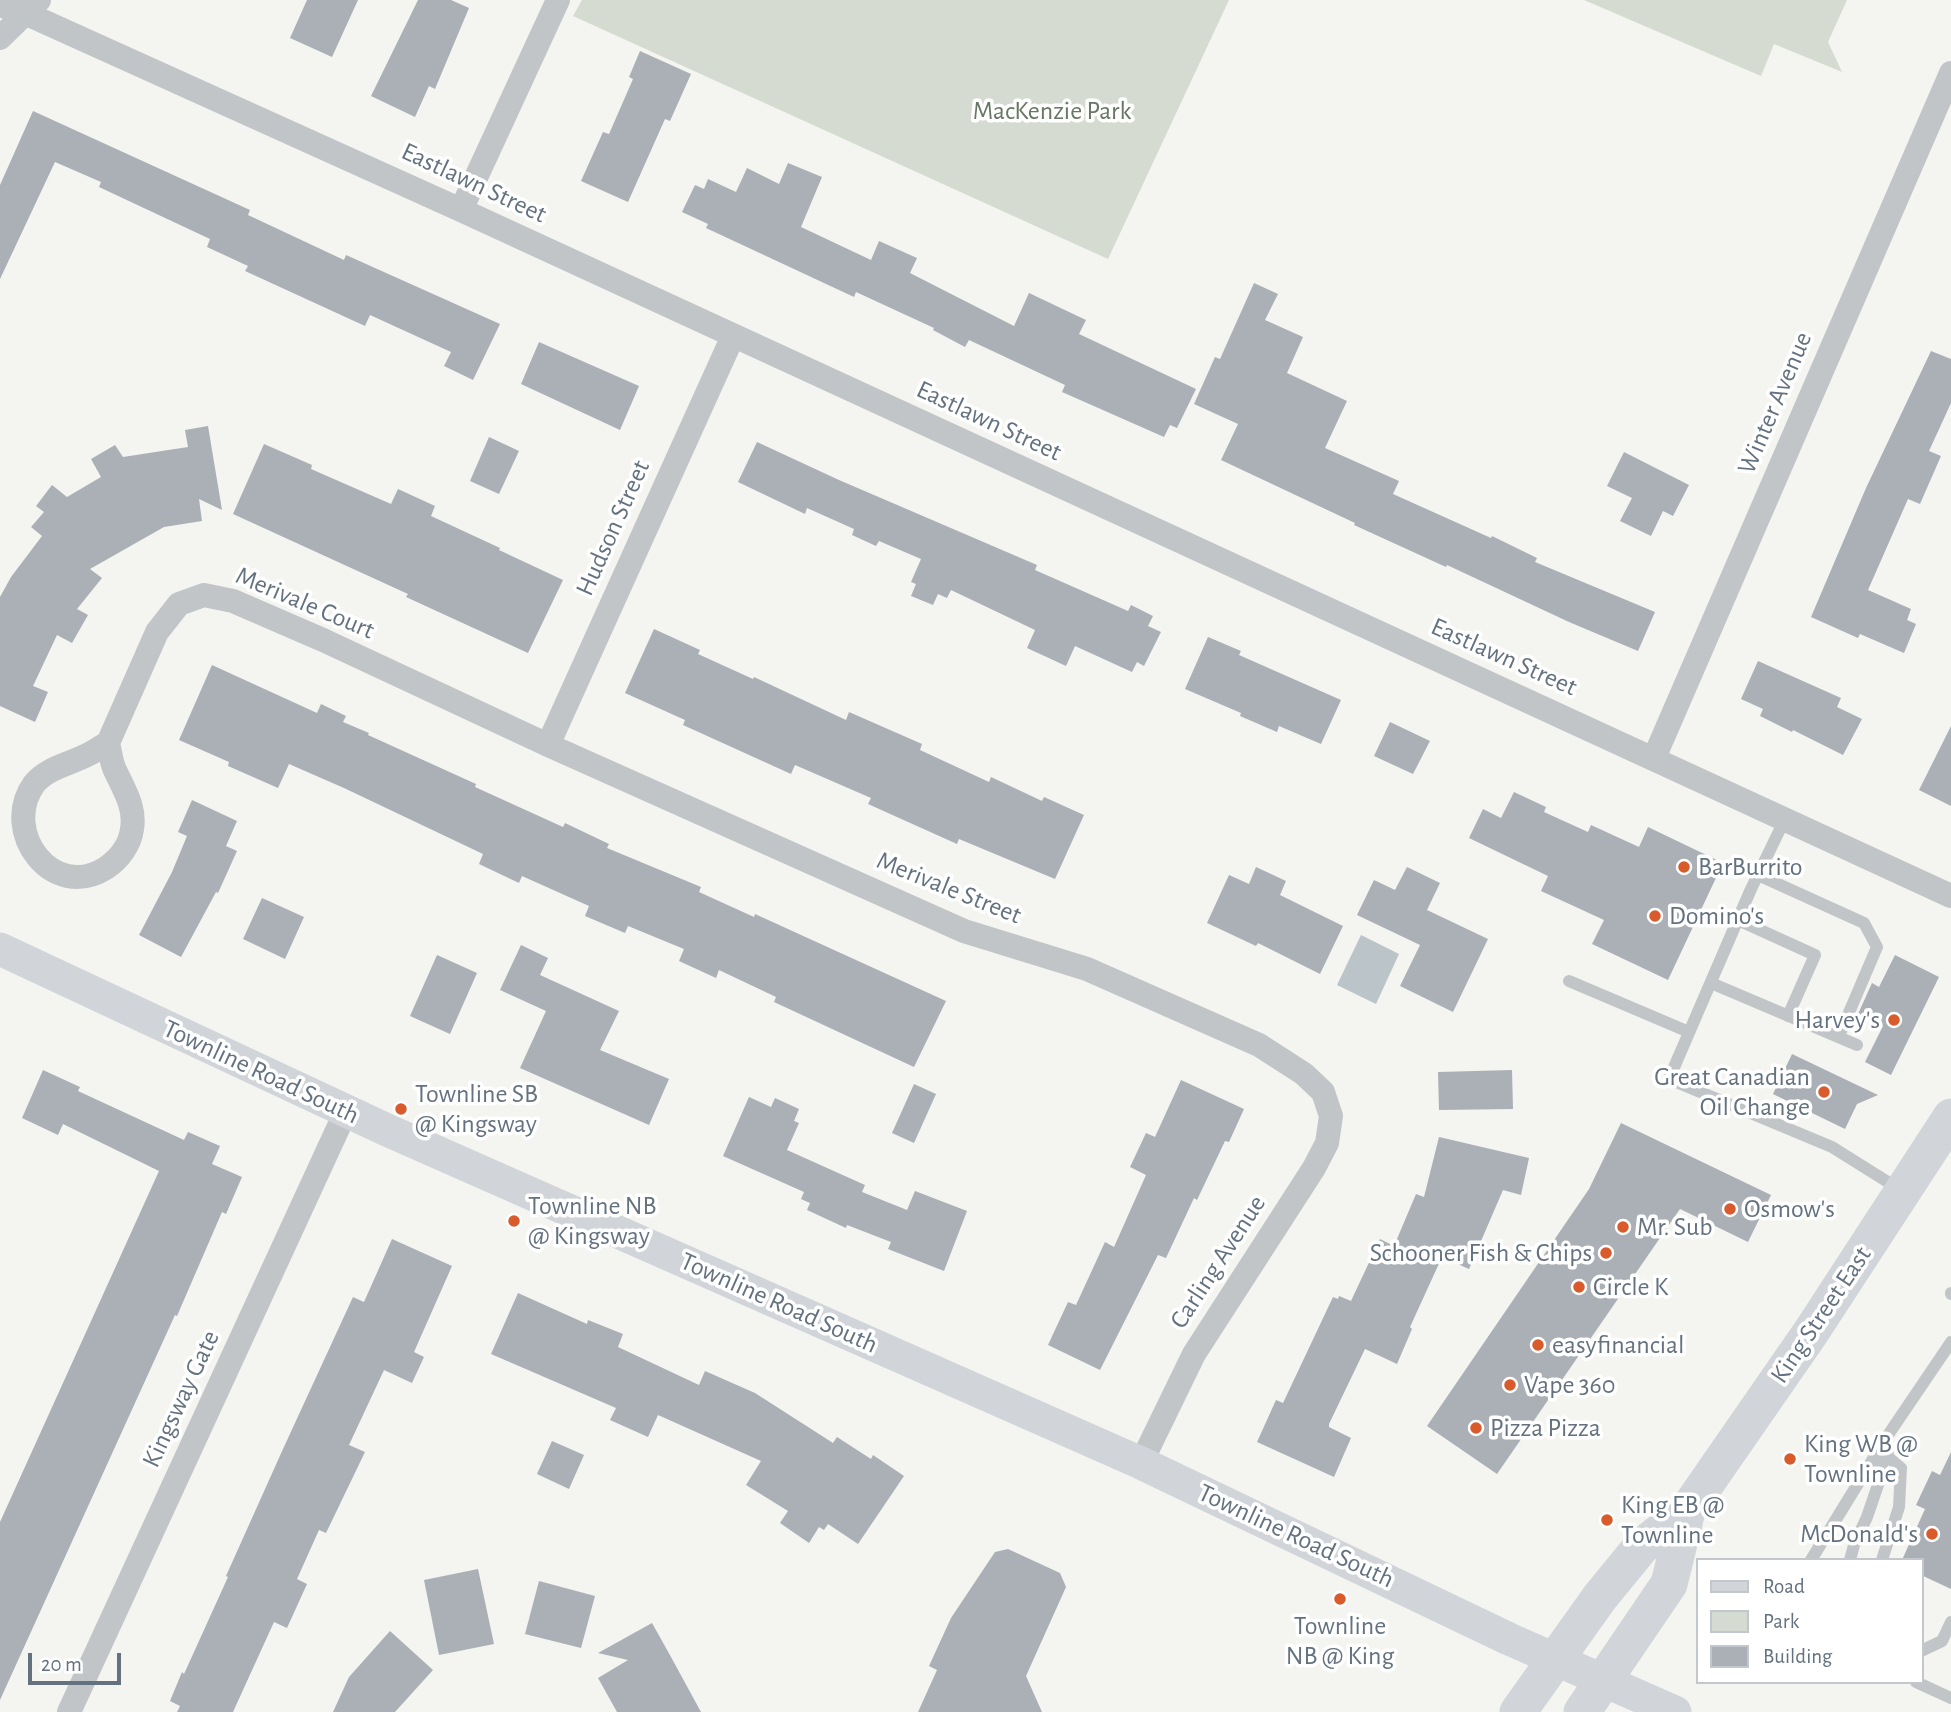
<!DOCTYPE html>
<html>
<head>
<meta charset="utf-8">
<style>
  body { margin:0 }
  #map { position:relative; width:1951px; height:1712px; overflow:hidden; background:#f4f4f0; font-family:"Alegreya Sans",sans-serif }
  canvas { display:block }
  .legend { position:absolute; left:1696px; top:1558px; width:228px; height:126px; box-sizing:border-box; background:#fff; border:2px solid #c1c7cc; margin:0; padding:9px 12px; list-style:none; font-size:21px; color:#647280 }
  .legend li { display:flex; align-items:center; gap:14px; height:35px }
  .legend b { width:35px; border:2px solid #c1c7cc }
  .scale { position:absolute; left:28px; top:1653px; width:93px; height:32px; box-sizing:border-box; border:4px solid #647280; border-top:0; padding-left:9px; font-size:21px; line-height:24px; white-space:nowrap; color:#647280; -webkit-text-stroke:5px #fff; paint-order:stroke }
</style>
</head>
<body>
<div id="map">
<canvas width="1951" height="1712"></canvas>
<ul class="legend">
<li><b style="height:9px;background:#d1d5da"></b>Road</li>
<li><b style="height:19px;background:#d5dbd1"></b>Park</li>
<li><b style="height:19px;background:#aab0b6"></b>Building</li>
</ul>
<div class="scale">20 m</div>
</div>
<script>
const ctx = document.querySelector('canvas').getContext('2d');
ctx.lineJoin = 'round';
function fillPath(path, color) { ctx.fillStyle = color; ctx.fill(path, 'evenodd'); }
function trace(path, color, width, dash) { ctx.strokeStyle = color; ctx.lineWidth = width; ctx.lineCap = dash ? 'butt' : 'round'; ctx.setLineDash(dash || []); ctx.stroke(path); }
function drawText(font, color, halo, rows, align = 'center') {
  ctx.font = font + ' "Alegreya Sans",sans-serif'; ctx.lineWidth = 7; ctx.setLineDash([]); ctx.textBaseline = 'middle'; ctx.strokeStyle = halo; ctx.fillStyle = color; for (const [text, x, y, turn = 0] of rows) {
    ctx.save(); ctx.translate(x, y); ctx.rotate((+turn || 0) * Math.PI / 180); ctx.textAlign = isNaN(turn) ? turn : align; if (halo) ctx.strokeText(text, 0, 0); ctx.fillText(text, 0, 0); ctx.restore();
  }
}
const green = new Path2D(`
  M582 0H1229L1108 259 573 16Z
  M1584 0H1847L1828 42 1842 72 1774 44 1761 76Z`);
const water = new Path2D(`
  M1361 935 1399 954 1376 1004 1337 985Z`);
const building = new Path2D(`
  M307 0H358L332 57 290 38Z
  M418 0H451L469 8 435 89 429 86 415 117 371 96Z
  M640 51 691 74 670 121 665 119 628 202 581 181 603 132 609 134 633 79 629 77Z
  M33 111 250 210 248 215 344 260 346 255 500 324 473 380 444 366 451 352 370 315 365 326 245 271 248 266 207 247 210 239 99 187 101 182 55 162 0 279V185Z
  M788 163 822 177 801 227 871 260 879 241 917 258 910 273 1014 326 1029 293 1086 320 1079 334 1196 389 1177 428 1170 425 1164 437 1062 392 1065 385 969 340 965 347 933 330 934 328 856 292 854 297 706 228 708 224 682 212 695 185 704 189 708 179 736 192 747 168 779 184Z
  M1254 283 1278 294 1265 320 1303 337 1287 373 1347 401 1325 448 1399 481 1393 494 1491 538 1492 536 1537 558 1535 562 1655 612 1638 651 1569 622 1447 565 1446 567 1354 525 1355 523 1221 460 1238 424 1194 404 1215 357 1220 359Z
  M539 342 639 386 620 430 521 384Z
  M1931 351 1951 359V403L1929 451 1941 456 1920 504 1908 499 1868 590 1911 609 1907 620 1916 624 1904 653 1860 634 1858 638 1811 617 1866 488Z
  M208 426 222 510 199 499 202 521 164 527 90 569 102 578 77 609 88 615 72 643 57 635 33 686 48 692 35 722 0 706V597L11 577 42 536 31 527 44 512 36 506 52 485 67 497 101 477 91 459 115 445 123 457 188 447 185 430Z
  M489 437 519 451 499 494 470 481Z
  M757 442 839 480 1037 565 1035 570 1128 611 1131 605 1153 616 1148 626 1161 632 1144 666 1137 662 1132 672 1075 646 1066 666 1027 648 1035 630 951 590 947 598 938 594 933 605 911 596 916 584 911 582 921 559 879 541 876 546 852 535 854 529 807 508 805 514 738 482Z
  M264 444 312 465 311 469 391 504 398 489 435 506 431 516 500 548 499 550 563 580 528 653 406 597 408 594 233 514Z
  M1624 452 1689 485 1673 516 1663 511 1651 536 1620 521 1632 498 1607 486Z
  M654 629 700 650 698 654 753 679 754 677 846 720 849 712 922 744 920 750 989 782 991 777 1042 801 1044 797 1084 815 1055 879 959 839 957 844 868 804 871 798 795 765 791 774 683 725 685 720 625 693Z
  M1208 637 1241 651 1239 655 1341 700 1321 744 1279 726 1277 732 1240 716 1241 713 1185 689Z
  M1758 661 1841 698 1837 707 1862 719 1843 755 1793 730 1792 732 1760 716 1763 709 1741 699Z
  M212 665 317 713 321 704 346 716 343 722 369 733 368 735 476 784 475 787 563 827 565 823 609 844 607 848 701 887 699 892 754 917 755 914 946 1001 914 1067 774 1002 776 997 719 970 716 978 679 961 684 949 628 926 625 933 585 916 589 906 522 876 519 883 479 864 483 854 344 788 289 764 278 788 228 766 229 762 179 740Z
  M1390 722 1430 741 1413 774 1374 756Z
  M1951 726V806L1919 790Z
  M1514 792 1546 807 1544 812 1588 832 1591 825 1639 847 1648 827 1723 863 1668 980 1592 944 1604 920 1541 891 1548 876 1469 838 1483 809 1501 818Z
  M192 800 237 821 226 846 237 851 218 893 216 892 181 957 139 935 172 872 187 836 178 832Z
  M1256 867 1286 881 1280 895 1343 926 1320 974 1258 943 1256 946 1207 923 1229 875 1249 884Z
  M1407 867 1440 883 1427 910 1488 939 1453 1012 1400 986 1420 945 1357 915 1374 880 1395 890Z
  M262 898 304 917 285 959 243 939Z
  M521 945 548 958 540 975 619 1011 600 1050 669 1079 649 1125 520 1068 546 1011 500 990Z
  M437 955 477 973 450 1034 410 1016Z
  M1895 955 1939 977 1891 1075 1865 1062 1883 1026 1858 1014 1872 983 1879 987Z
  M1792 1054 1878 1095 1857 1104 1845 1129 1773 1094Z
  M43 1070 80 1087 78 1091 184 1140 188 1132 220 1146 212 1164 242 1177 226 1214 222 1212 177 1316 175 1315 0 1700V1522L159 1171 63 1124 58 1135 22 1118Z
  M1512 1070 1513 1109 1439 1110 1438 1072Z
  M1181 1080 1244 1109 1229 1142 1225 1141 1197 1200 1194 1198 1166 1258 1158 1255 1100 1370 1048 1345 1068 1302 1076 1305 1105 1242 1114 1247 1146 1175 1130 1167 1146 1133 1155 1137Z
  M914 1084 936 1094 914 1143 892 1133Z
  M749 1097 771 1107 775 1098 799 1109 794 1121 799 1123 787 1150 865 1185 862 1192 907 1210 915 1191 967 1211 944 1271 888 1249 891 1242 847 1225 846 1228 807 1210 810 1203 801 1199 804 1192 723 1156Z
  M1621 1123 1771 1195 1748 1242 1680 1209 1497 1474 1427 1426 1589 1189Z
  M1439 1137 1529 1158 1521 1195 1503 1190 1469 1269 1442 1257 1410 1327 1412 1329 1397 1364 1365 1349 1329 1424V1427L1351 1438 1334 1477 1257 1442 1276 1400 1283 1403 1333 1297 1338 1299 1339 1296 1351 1301 1380 1239 1394 1246 1416 1194 1424 1197Z
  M392 1239 452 1266 414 1352 424 1357 412 1383 384 1370 349 1445 365 1452 326 1533 319 1530 297 1579 307 1584 287 1628 274 1622 233 1712H177L180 1706 170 1701 182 1672 184 1674 228 1577 226 1576 283 1449 353 1297 364 1302Z
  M518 1293 587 1324 588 1320 623 1334 618 1347 699 1385 705 1371 755 1393 833 1443 837 1437 871 1459 873 1455 904 1476 858 1544 828 1524 824 1530 819 1527 809 1543 780 1523 788 1511 746 1485 761 1461 658 1415 648 1437 610 1420 616 1408 491 1354Z
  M552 1441 584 1455 569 1489 537 1474Z
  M1951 1452V1589L1921 1575V1560H1902L1925 1509 1916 1505 1932 1471 1940 1475Z
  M1008 1549 1060 1573 1066 1587 1026 1676 1042 1712H918L937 1670 929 1666 951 1618 995 1552Z
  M478 1569 494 1644 439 1655 424 1580Z
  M539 1581 595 1596 581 1648 525 1634Z
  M652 1623 671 1657 701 1712H617L598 1678 628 1660 598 1653Z
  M390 1631 433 1670 395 1712H333L349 1677Z`);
const service = new Path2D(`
  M1785 819 1751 889 1669 1079 1832 1147 1899 1189
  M1758 875 1864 923 1877 947 1839 1036
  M1738 920 1815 955 1788 1016
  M1569 981 1689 1032
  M1711 983 1857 1045
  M1951 1293V1294
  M1811 1560 1886 1438 1951 1342
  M1850 1560 1854 1545 1867 1517 1880 1479 1881 1465 1888 1457
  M1882 1560 1899 1507 1901 1468 1888 1457 1886 1438
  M1921 1651 1942 1641 1951 1622
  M1916 1682 1951 1698`);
const minor = new Path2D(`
  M0 5 27 14 461 210 1951 896
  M0 38 39 0
  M461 210 558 0
  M108 743 157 632 179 604 204 595 233 601 323 640 548 745 964 931 1087 969 1259 1045 1304 1074 1323 1092 1331 1116 1327 1143 1314 1168 1194 1354 1141 1463
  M108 743C110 751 111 760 114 768 123 788 136 807 132 829 130 845 119 859 106 868 53 902 0 832 34 784 47 768 67 765 85 756 93 753 100 747 108 743Z
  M548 745 733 336
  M1654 758 1951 73
  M69 1712 346 1111`);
const secondary = new Path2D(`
  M0 949 387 1130 1141 1463 1509 1639 1675 1712`);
const primary = new Path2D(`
  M1518 1712 1600 1597 1641 1547 1687 1511 1811 1332 1951 1117
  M1582 1712 1669 1584 1687 1511`);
const markers = [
  [1684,867,7,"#d95a2b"],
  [1655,916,7,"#d95a2b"],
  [1894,1020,7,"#d95a2b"],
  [1824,1092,7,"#d95a2b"],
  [401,1109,7,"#d95a2b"],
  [1730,1209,7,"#d95a2b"],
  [514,1221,7,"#d95a2b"],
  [1623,1227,7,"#d95a2b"],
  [1606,1253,7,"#d95a2b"],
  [1579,1287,7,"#d95a2b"],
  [1538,1345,7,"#d95a2b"],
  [1510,1385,7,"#d95a2b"],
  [1476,1428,7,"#d95a2b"],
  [1790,1459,7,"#d95a2b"],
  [1607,1520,7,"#d95a2b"],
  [1932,1534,7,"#d95a2b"],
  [1340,1599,7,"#d95a2b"]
];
const parkNames = [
  ["MacKenzie Park",1052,111]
];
const streetNames = [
  ["Eastlawn Street",474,183,25],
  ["Winter Avenue",1775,403,-67],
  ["Eastlawn Street",989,421,25],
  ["Hudson Street",613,528,-66],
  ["Merivale Court",305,603,23],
  ["Eastlawn Street",1504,657,24],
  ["Merivale Street",949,888,22],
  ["Townline Road South",261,1072,25],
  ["Carling Avenue",1218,1262,-57],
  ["Townline Road South",779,1303,24],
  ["King Street East",1821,1315,-56],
  ["Kingsway Gate",181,1399,-65],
  ["Townline Road South",1296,1536,25]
];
const poiNames = [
  ["BarBurrito",1698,867],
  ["Domino's",1669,916],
  ["Harvey's",1880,1020,"right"],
  ["Great Canadian",1810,1077,"right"],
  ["Oil Change",1810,1107,"right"],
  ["Townline SB",415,1094],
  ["@ Kingsway",415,1124],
  ["Townline NB",528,1206],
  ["@ Kingsway",528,1236],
  ["Osmow's",1744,1209],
  ["Mr. Sub",1637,1227],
  ["Schooner Fish & Chips",1592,1253,"right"],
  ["Circle K",1593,1287],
  ["easyfinancial",1552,1345],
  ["Vape 360",1524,1385],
  ["Pizza Pizza",1490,1428],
  ["King WB @",1804,1444],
  ["Townline",1804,1474],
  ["King EB @",1621,1505],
  ["Townline",1621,1535],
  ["McDonald's",1918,1534,"right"],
  ["Townline",1340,1626,"center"],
  ["NB @ King",1340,1656,"center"]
];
fillPath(green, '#d5dbd1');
fillPath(water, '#bbc4c8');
fillPath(building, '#aab0b6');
trace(service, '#c2c5c8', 12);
trace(minor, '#c2c5c8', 24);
trace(secondary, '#d1d5da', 33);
trace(primary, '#d1d5da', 37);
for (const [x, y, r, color] of markers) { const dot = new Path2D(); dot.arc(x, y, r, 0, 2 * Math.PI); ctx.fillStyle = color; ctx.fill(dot); trace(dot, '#fff', 2.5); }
drawText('26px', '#667763', '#fff', parkNames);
drawText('26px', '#647280', '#fff', streetNames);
drawText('26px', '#647280', '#fff', poiNames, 'left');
</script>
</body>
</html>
